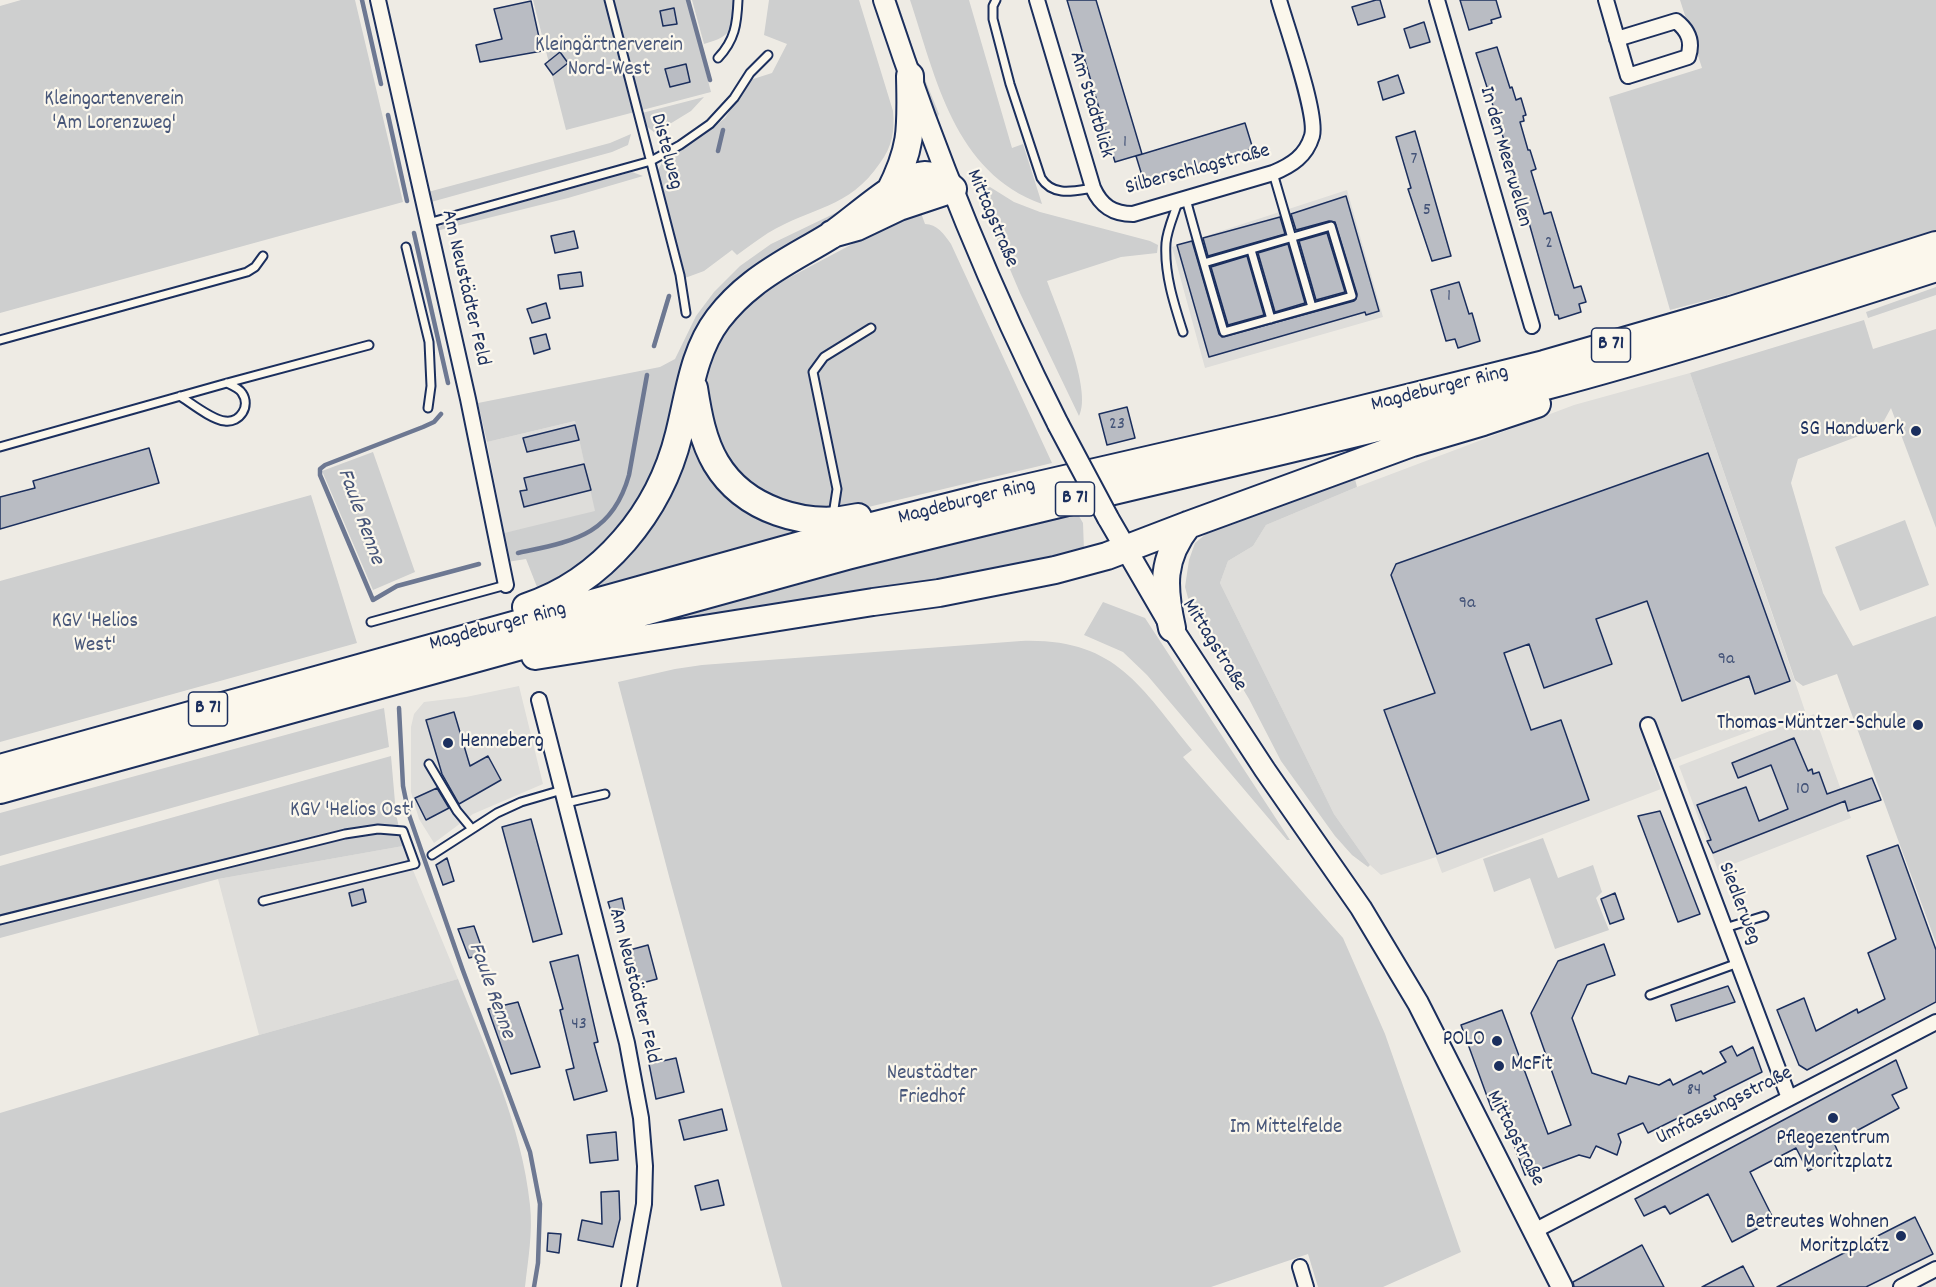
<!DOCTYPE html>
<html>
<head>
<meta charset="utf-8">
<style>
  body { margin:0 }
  canvas { display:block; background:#eeebe4 }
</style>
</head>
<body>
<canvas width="1936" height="1287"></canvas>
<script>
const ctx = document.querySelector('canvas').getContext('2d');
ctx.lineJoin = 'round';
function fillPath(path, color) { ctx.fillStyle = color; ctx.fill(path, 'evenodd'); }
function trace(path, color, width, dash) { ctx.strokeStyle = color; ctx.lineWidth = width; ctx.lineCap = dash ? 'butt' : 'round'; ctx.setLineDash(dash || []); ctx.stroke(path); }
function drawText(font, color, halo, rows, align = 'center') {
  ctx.font = font + ' Dekko,sans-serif'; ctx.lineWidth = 4.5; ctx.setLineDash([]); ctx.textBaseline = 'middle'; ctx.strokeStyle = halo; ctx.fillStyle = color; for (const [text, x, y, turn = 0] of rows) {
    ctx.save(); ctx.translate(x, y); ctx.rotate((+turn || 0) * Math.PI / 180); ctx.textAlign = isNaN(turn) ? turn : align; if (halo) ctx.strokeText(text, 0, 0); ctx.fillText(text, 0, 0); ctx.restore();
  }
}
const built = new Path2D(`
  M1347 190 1383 317 1205 368 1172 247Z
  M1690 373 1805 711 1653 767 1661 789 1442 873 1436 857 1381 875 1370 865 1334 814 1220 583 1228 561 1253 546 1266 525 1357 487 1574 405Z
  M575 421 596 513 504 533 487 442Z
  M519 686 543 784 473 814 434 843 419 819 411 792V727L414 714 424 702 466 697Z
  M1814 714 1851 818 1718 870 1679 766Z
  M403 846 458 979 259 1035 218 879Z`);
const green = new Path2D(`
  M21 0H355L403 202 0 313V6Z
  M533 0H687L711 92 566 130Z
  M692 0H733C731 30 735 35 704 44Z
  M769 0H859L893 111C895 131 892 147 880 163 849 209 811 207 768 233 757 240 747 248 737 255L732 250 704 271 685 278 658 170 664 159 706 133 725 118 750 80 772 73 787 44 764 35Z
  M894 0H897L915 55 939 114 937 118Z
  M910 0H969L1012 148 1023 144 1042 204C954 172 936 78 910 0Z
  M1680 0H1936V234L1825 269 1670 310 1609 97 1702 68Z
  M704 97 691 111 655 133 645 125 642 113Z
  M631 134 628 145 612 152 431 202 428 192 610 143Z
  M632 172 643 176 568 198 436 231 443 224Z
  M990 187 1014 202 1040 212 1150 241 1158 245 1157 253 1121 257 1047 281C1057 309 1093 390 1079 416L1020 293 981 201 982 190Z
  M877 193 742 282 660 463 636 503 596 556 539 592 526 559 507 562 504 533 595 511 575 421 487 442 478 403 660 367 675 359 696 316 714 292 740 266 771 244Z
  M920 210 925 224C937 224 944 234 951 244L1052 463 860 509H796L753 491 715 446 704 384 709 359 728 324 756 297 768 289 903 217Z
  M1936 287V295L1868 318 1866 312Z
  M1864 320 1873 349 1936 329V528L1891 408 1880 428 1798 459 1791 483 1823 593 1853 646 1936 616V943L1837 674 1803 686 1795 680 1690 373Z
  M689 421 709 465 831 527 555 602 590 580Z
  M373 452 415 572 373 590 322 471Z
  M1355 479 1357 487 1266 525 1253 546 1228 561 1220 583 1334 814 1370 865 1368 867 1352 855 1335 836 1281 761 1249 699 1188 598 1185 587 1189 560 1195 543 1213 528Z
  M311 495 357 643 0 742V581Z
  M1076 511 1083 523 1084 551 1006 571 563 643 695 606Z
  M1905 520 1929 585 1860 611 1835 547Z
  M1103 602 1145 618 1290 840H1287L1147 675 1123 652 1084 635Z
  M1021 641C1115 638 1139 685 1192 750L1183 757 1343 938 1385 1034 1461 1252 1383 1287H1318L1308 1254 1211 1287H782L670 880 618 682 675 669 702 665Z
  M384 708 389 747 0 856V813Z
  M391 756 396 814 403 846 218 879 0 938V866Z
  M1543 838 1558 878 1593 865 1602 892 1596 898 1609 930 1555 949 1530 878 1494 892 1483 859Z
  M458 979C487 1052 522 1126 530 1205 533 1232 528 1260 525 1287H0V1113L259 1035Z`);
const stream = new Path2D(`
  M362 0 381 84
  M688 0 710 80
  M388 115 407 201
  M718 151 723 130
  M414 233 448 383
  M654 346 669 296
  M441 414 434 422 423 427 325 465 320 469V475L373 600 397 586 479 564
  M518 553C573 541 612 536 629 475L647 375
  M399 708 403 786 409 815 462 968 530 1152 540 1204 538 1263 534 1287`);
const building = new Path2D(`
  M1067 0H1096L1142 154 1115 162Z
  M1376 0H1380L1385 17 1358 25 1352 7Z
  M1460 0H1496L1501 17 1491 20 1492 23 1469 30Z
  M531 1 542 51 480 62 476 45 502 39 494 9Z
  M674 8 677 24 663 26 660 11Z
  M1424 22 1430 42 1410 48 1404 29Z
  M1497 47 1510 88 1512 87 1516 100 1521 98 1526 115 1523 116 1524 121 1520 122 1528 150H1530L1536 169 1531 171 1544 214 1551 212 1574 288 1581 286 1586 302 1579 304 1581 312 1559 319 1558 315H1555L1524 205 1521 206 1501 141 1504 140 1476 53Z
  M560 52 568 63 553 75 545 64Z
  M686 64 690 82 670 87 665 69Z
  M1398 75 1404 93 1383 100 1378 82Z
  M1245 123 1253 149 1144 182 1136 156Z
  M1415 131 1451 256 1432 261 1408 189 1411 188 1396 137Z
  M1346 196 1379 311 1366 315 1365 312 1209 357 1177 245 1192 241 1219 334 1222 337 1354 301 1356 299 1357 294 1335 222 1329 221 1296 230 1291 214Z
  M1280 217 1285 234 1208 256 1203 238Z
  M574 231 578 248 555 253 551 236Z
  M1327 233 1345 292 1316 300 1299 241Z
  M1288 244 1305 303 1275 312 1258 253Z
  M1247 256 1264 315 1228 325 1211 267Z
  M581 272 583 286 560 289 558 275Z
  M1459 282 1469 314 1472 313 1480 341 1458 348 1455 339 1446 341 1431 290Z
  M546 303 550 318 532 323 527 309Z
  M546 334 550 349 534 354 530 338Z
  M1127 407 1135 438 1107 445 1099 414Z
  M575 425 579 440 527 452 523 438Z
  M149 448 159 483 0 529V497L35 488 33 481Z
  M1708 453 1790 681 1755 694 1749 676 1682 701 1647 601 1596 619 1612 664 1544 688 1529 644 1504 653 1531 730 1561 720 1589 800 1437 854 1384 710 1435 693 1391 575 1396 564Z
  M584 464 591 490 524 507 520 491 527 490 524 478Z
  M454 712 470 766 488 756 501 780 459 804 442 774 426 720Z
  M1794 738 1808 771 1812 769 1813 774 1819 772 1827 794 1872 778 1881 800 1848 811 1845 801 1713 853 1707 841 1711 840 1697 805 1746 787 1759 821 1788 809 1771 765 1738 778 1732 763Z
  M437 788 449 808 426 820 415 798Z
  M1660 811 1700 914 1678 922 1638 816Z
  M531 819 562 934 533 942 502 827Z
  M1898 845 1936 950V1002L1807 1070 1799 1065 1777 1010 1804 998 1816 1031 1857 1009 1858 1013 1885 999 1868 953 1896 939 1867 856Z
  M447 858 454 881 443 885 436 865Z
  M363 889 366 902 352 906 349 893Z
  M1615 893 1624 919 1610 924 1601 899Z
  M622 898 625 912 612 915 608 902Z
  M474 926 484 954 469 958 458 929Z
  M1604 944 1615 975 1587 985 1572 1018 1592 1073 1626 1084 1629 1076 1659 1085 1670 1079 1673 1085 1701 1071 1703 1074 1726 1062 1720 1052 1732 1046 1737 1056 1753 1047 1762 1072 1714 1096 1716 1099 1648 1133 1643 1123 1618 1134 1621 1142 1617 1155 1596 1146 1590 1158 1579 1155 1525 1175 1500 1107 1492 1110 1461 1025 1502 1010 1548 1134 1571 1125 1531 1013 1558 961Z
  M648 945 657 979 635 985 626 951Z
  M578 955 598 1042 594 1043 607 1091 574 1100 566 1070 574 1068 560 1010 563 1009 550 962Z
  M1728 986 1735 1002 1676 1021 1671 1005Z
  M518 1002 540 1067 511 1074 488 1009Z
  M676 1058 684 1092 656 1099 649 1064Z
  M1896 1060 1907 1088 1892 1095 1899 1108 1834 1143 1839 1154 1808 1171 1796 1148 1750 1172 1774 1220 1732 1242 1708 1194 1670 1214 1665 1206 1644 1216 1635 1199Z
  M722 1109 727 1130 684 1140 679 1120Z
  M616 1132 618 1160 590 1163 587 1135Z
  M718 1180 724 1205 701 1210 695 1186Z
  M619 1191 620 1219 613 1247 578 1240 582 1220 602 1224 601 1192Z
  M1915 1217 1933 1254 1866 1287H1777Z
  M548 1233 561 1234 559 1253 547 1251Z
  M1642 1245 1664 1287H1574L1573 1282Z
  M1743 1266 1754 1287H1702L1725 1275Z`);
const lane = new Path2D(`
  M609 0 680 275 686 313
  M996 0 993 6V19L1010 84 1041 178C1053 197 1074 191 1093 188
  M718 58C735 40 737 24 738 0
  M1273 173 1312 307
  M1186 199C1198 244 1211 288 1224 332L1352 296 1331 226 1204 263
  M1178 202C1174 215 1167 230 1166 243 1164 273 1174 304 1183 332
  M428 223 651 161 680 145 710 124 734 98 750 73 768 55
  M406 247 429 342 431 386 428 408
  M1251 250 1271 319
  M0 340 247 272 255 267 263 256
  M180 396C191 403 212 420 225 421 240 423 251 406 242 393 239 388 231 385 227 383
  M0 447 227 383 369 345
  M833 515 837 489 813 372 824 357 871 328
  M371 622 506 585
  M429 764 457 811 472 829
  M566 803 605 794
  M432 855 497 813 521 802 562 790
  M0 920 345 834 378 829 403 831 415 864 263 901
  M1725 928 1764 916
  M1650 995 1738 963`);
const street = new Path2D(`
  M378 0 468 399 506 585
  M1037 0 1093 188C1101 206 1113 214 1133 214L1273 173C1292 165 1306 156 1312 136 1318 115 1286 25 1279 0
  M1437 0 1532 326
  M1606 0 1628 76 1688 57C1693 42 1689 31 1676 21L1617 39
  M539 700 627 1043 641 1118 645 1166 644 1204 629 1287
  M1648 725 1789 1098
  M1534 1231 1936 1022
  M1300 1267 1306 1287
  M1901 1287 1936 1269`);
const secondary = new Path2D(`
  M884 0C932 145 989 288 1058 424
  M1108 518 1172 628 1265 770 1361 908 1418 1003 1562 1287`);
const highway = new Path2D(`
  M889 193C913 147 911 127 910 76
  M694 388C698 414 703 441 716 463 744 510 806 529 858 517
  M526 607C603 582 660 512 679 434 689 395 693 352 718 319 728 306 740 294 753 284 777 265 804 252 830 236 853 221 900 176 925 175 937 175 945 182 953 189L899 207 857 227 832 234
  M1172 628C1163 587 1161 559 1188 525
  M535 656 873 602 939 593 1055 570 1107 556 1188 525 1412 443 1483 422 1537 404
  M0 768 840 534 982 498 1282 429 1544 364 1731 310 1936 245
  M0 790 847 556C1079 497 1314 446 1546 386 1677 351 1807 310 1936 268`);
const secondaryBridge = new Path2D(`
  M1058 424 1108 518`);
const markers = [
  [1916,431,6,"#1b2f5e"],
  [1918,725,6,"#1b2f5e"],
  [448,743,6,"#1b2f5e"],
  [1497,1041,6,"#1b2f5e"],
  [1499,1066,6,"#1b2f5e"],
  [1833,1118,6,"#1b2f5e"],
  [1901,1236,6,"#1b2f5e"]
];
const numberNames = [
  ["1",1125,144],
  ["7",1414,161],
  ["5",1427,212],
  ["2",1549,245],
  ["1",1449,298],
  ["23",1117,426],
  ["9a",1467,605],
  ["9a",1726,661],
  ["10",1803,791],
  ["43",579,1026],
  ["84",1694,1092]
];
const shields = [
  [1611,345,39],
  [1075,499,39],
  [208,709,39]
];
const shieldNames = [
  ["B 71",1611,345],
  ["B 71",1075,499],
  ["B 71",208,709]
];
const parkNames = [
  ["Kleingärtnerverein",609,47],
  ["Nord-West",609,71],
  ["Kleingartenverein",114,101],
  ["'Am Lorenzweg'",114,125],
  ["KGV 'Helios",95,623],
  ["West'",95,647],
  ["KGV 'Helios Ost'",352,812],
  ["Neustädter",932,1075],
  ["Friedhof",932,1099],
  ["Im Mittelfelde",1286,1129]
];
const streetNames = [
  ["Am Stadtblick",1090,105,73],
  ["Distelweg",665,152,75],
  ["In den Meerwellen",1504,157,74],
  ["Silberschlagstraße",1198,171,-15],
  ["Mittagstraße",991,219,67],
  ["Am Neustädter Feld",464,288,77],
  ["Magdeburger Ring",1440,390,-14],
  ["Magdeburger Ring",967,503,-14],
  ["Magdeburger Ring",498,628,-15],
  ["Mittagstraße",1213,646,58],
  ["Siedlerweg",1738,904,69],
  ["Am Neustädter Feld",633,986,76],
  ["Umfassungsstraße",1725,1107,-27],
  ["Mittagstraße",1514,1139,63]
];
const poiNames = [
  ["SG Handwerk",1904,431],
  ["Thomas-Müntzer-Schule",1906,725],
  ["Henneberg",460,743,"left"],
  ["POLO",1485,1041],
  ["McFit",1511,1066,"left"],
  ["Pflegezentrum",1833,1140,"center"],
  ["am Moritzplatz",1833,1164,"center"],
  ["Betreutes Wohnen",1889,1224],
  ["Moritzplatz",1889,1248]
];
const waterNames = [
  ["Faule Renne",359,517,70],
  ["Faule Renne",490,991,70]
];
fillPath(built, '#deddda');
fillPath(green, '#cecfcf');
trace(stream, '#6d7892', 4.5);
fillPath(building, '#b9bcc3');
trace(building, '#1b2f5e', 1.5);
trace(lane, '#1b2f5e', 11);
trace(street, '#1b2f5e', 18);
trace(secondary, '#1b2f5e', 24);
trace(highway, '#1b2f5e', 30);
trace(lane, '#fbf7ec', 7);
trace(street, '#fbf7ec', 14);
trace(secondary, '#fbf7ec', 20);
trace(highway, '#fbf7ec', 26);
trace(secondaryBridge, '#1b2f5e', 24, []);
trace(secondaryBridge, '#fbf7ec', 20);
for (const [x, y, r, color] of markers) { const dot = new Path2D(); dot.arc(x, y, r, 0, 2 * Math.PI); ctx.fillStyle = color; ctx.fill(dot); trace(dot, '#fbf7ec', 2); }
drawText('18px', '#425277', null, numberNames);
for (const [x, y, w] of shields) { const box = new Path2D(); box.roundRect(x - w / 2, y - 17, w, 34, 4.5); ctx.fillStyle = '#fbf7ec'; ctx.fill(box); trace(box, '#1b2f5e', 1.5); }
drawText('bold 20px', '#1b2f5e', null, shieldNames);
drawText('21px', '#48577a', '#fbf7ec', parkNames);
drawText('21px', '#1b2f5e', '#fbf7ec', streetNames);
drawText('21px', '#1b2f5e', '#fbf7ec', poiNames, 'right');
drawText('italic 22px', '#445378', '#fbf7ec', waterNames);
</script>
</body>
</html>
